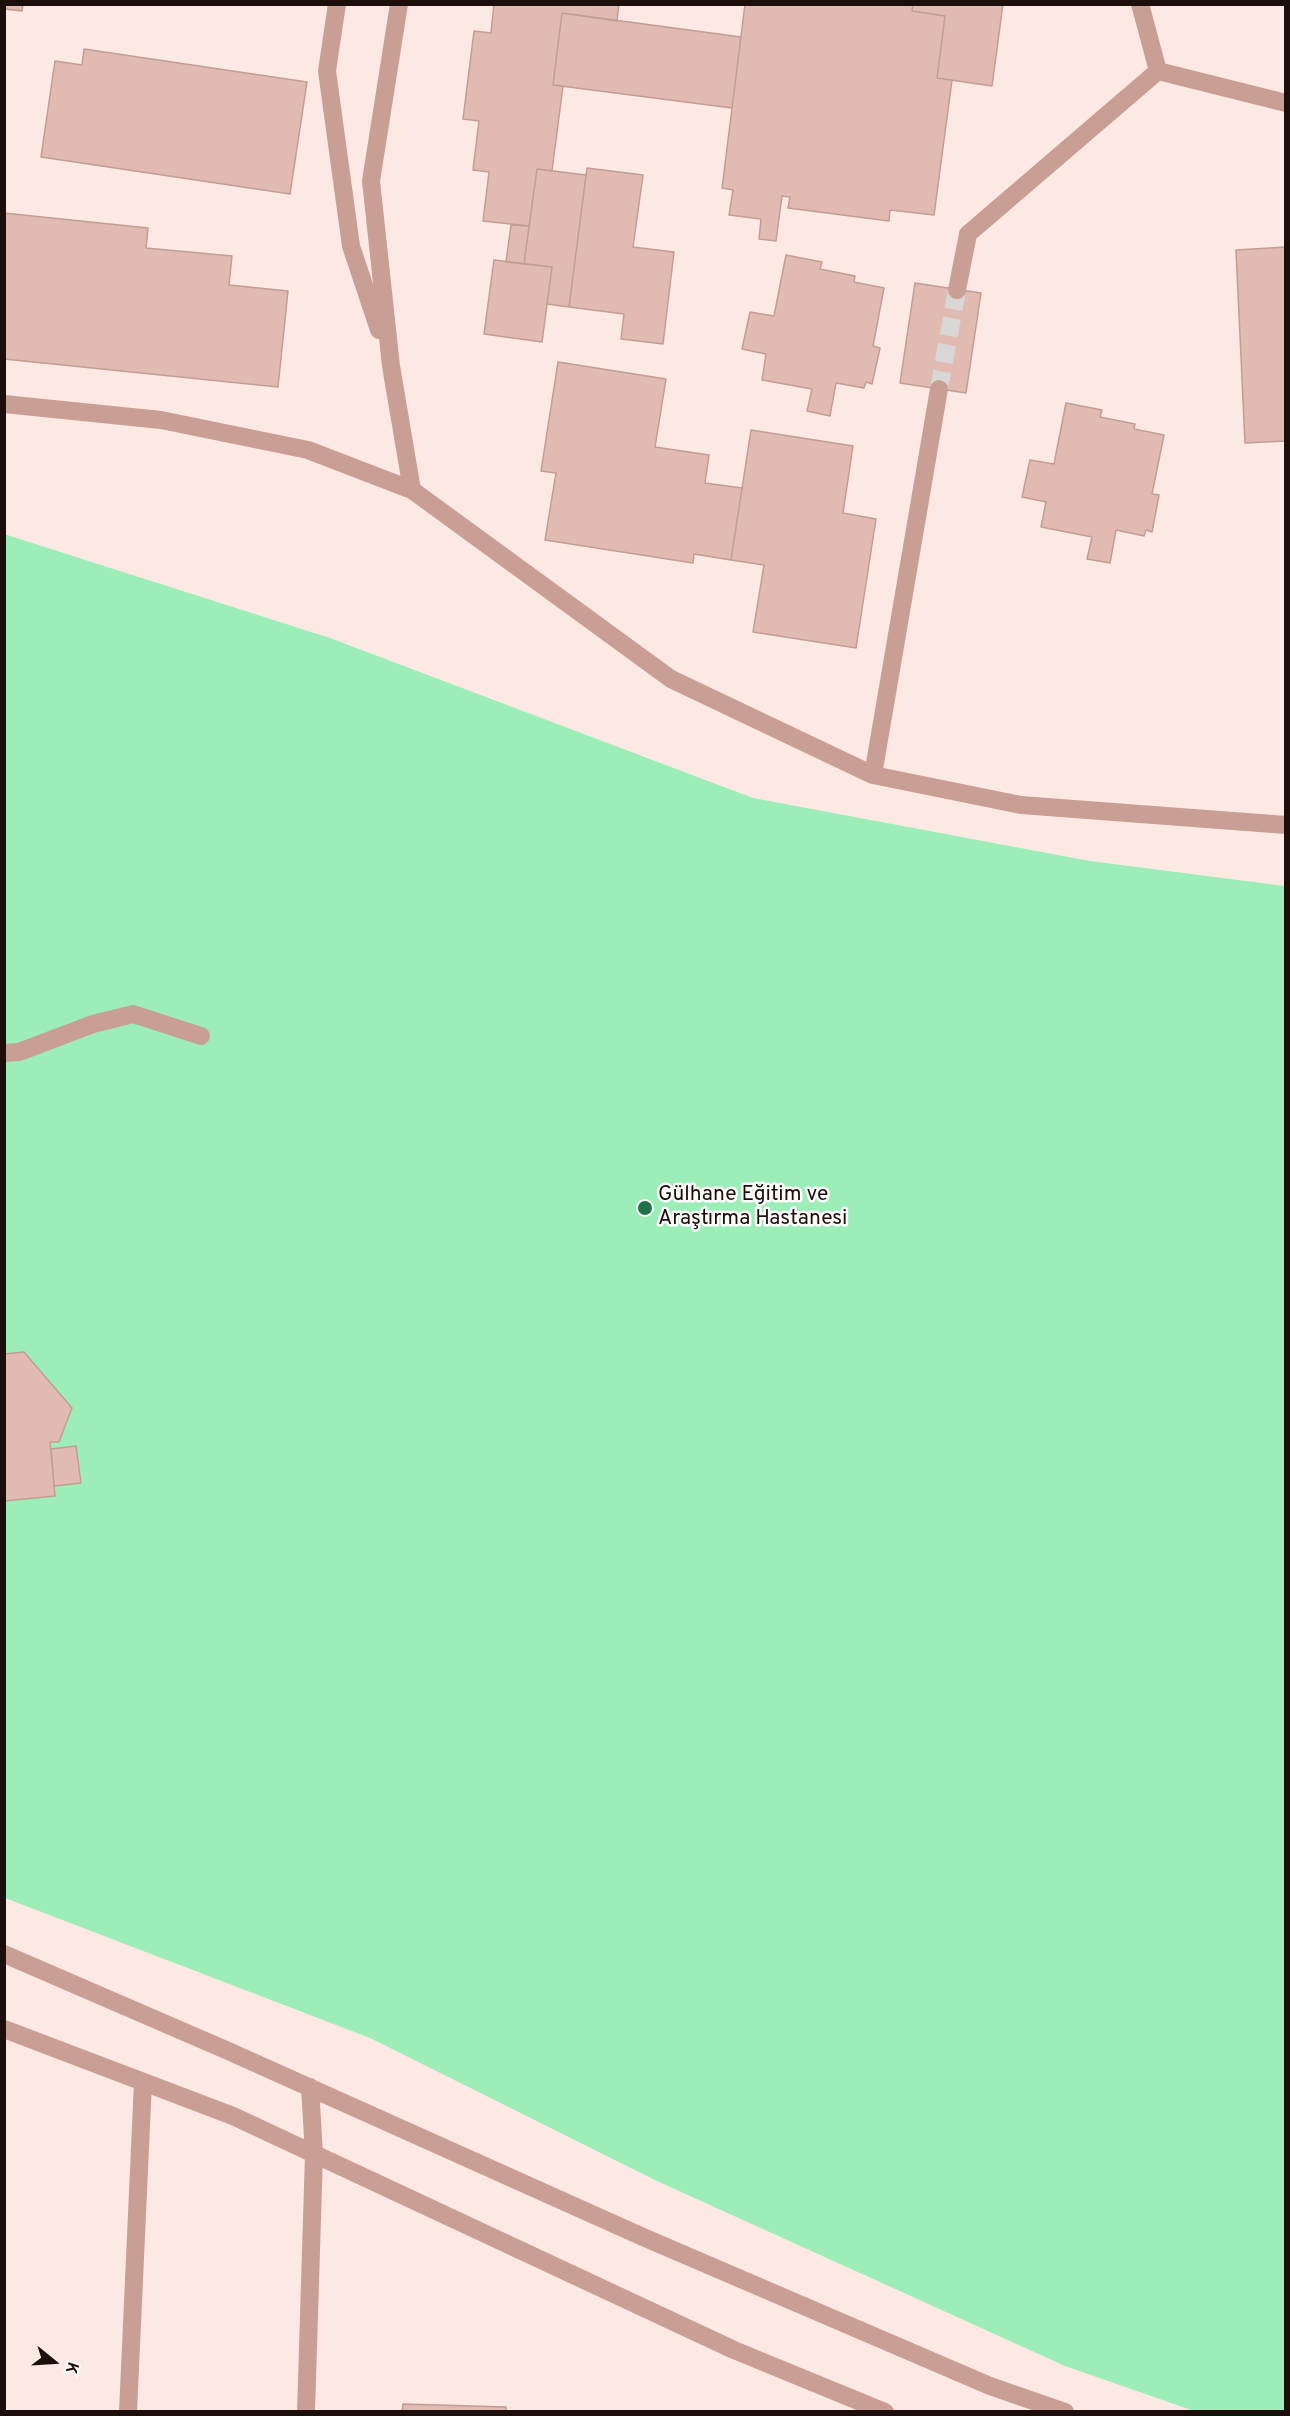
<!DOCTYPE html>
<html>
<head>
<meta charset="utf-8">
<style>
  body { margin:0 }
  #map { position:relative; width:1290px; height:2416px; overflow:hidden; background:#fafafa; font-family:Overpass,sans-serif }
  canvas { display:block }
  .frame { position:absolute; inset:0; border:6px solid #1b0e0b; pointer-events:none }
  .north { position:absolute; left:24px; top:2332px; width:60px; height:60px; -webkit-text-stroke:4px #fafafa; paint-order:stroke; rotate:108deg; font-size:16px; font-weight:700; line-height:24px; text-align:center; color:#1b0e0b }
  .north::after { content:''; display:block; margin:auto; width:21px; height:27px; background:#1b0e0b; clip-path:polygon(50% 0,100% 100%,50% 72%,0 100%) }
</style>
</head>
<body>
<div id="map">
<canvas width="1290" height="2416"></canvas>
<div class="frame"></div>
<div class="north">K</div>
</div>
<script>
const ctx = document.querySelector('canvas').getContext('2d');
ctx.lineJoin = 'round';
function fillPath(path, color) { ctx.fillStyle = color; ctx.fill(path, 'evenodd'); }
function trace(path, color, width, dash) { ctx.strokeStyle = color; ctx.lineWidth = width; ctx.lineCap = dash ? 'butt' : 'round'; ctx.setLineDash(dash || []); ctx.stroke(path); }
function drawText(font, color, halo, rows, align = 'center') {
  ctx.font = font + ' Overpass,sans-serif'; ctx.lineWidth = 5; ctx.setLineDash([]); ctx.textBaseline = 'middle'; ctx.strokeStyle = halo; ctx.fillStyle = color; for (const [text, x, y, turn = 0] of rows) {
    ctx.save(); ctx.translate(x, y); ctx.rotate((+turn || 0) * Math.PI / 180); ctx.textAlign = isNaN(turn) ? turn : align; if (halo) ctx.strokeText(text, 0, 0); ctx.fillText(text, 0, 0); ctx.restore();
  }
}
const built = new Path2D(`
  M5 5H1285V2411H5Z`);
const green = new Path2D(`
  M4 534 330 638 753 798 1090 861 1285 886V2411H1194L1065 2366 657 2181 370 2038 5 1898Z`);
const building = new Path2D(`
  M4 4H23L22 11 4 9Z
  M494 4H619L617 21 562 13 553 85 563 86 552 171 537 169 529 226 483 221 489 172 473 170 479 121 463 119 474 31 491 33Z
  M745 4H913L912 11 945 16 937 78 952 80 934 215 890 210 889 221 788 208 790 197 782 196 776 241 759 239 761 219 729 215 733 190 722 188Z
  M913 4H1003L992 86 937 78 945 16 912 11Z
  M562 13 741 37 732 108 553 85Z
  M84 49 307 82 290 194 41 157 55 61 82 65Z
  M587 168 643 175 633 247 674 252 663 344 621 339 624 314 569 307Z
  M537 169 586 175 569 307 547 304 552 267 524 264Z
  M4 213 148 228 146 248 232 256 229 285 288 291 278 387 4 359Z
  M511 225 529 226 524 264 506 262Z
  M1286 247V441L1245 443 1236 250Z
  M786 255 822 262 820 269 855 276 854 282 884 288 873 346 880 348 872 384 866 382 864 388 836 383 830 416 807 411 812 389 762 380 766 354 742 349 750 312 774 316Z
  M494 260 552 267 542 342 484 334Z
  M915 283 981 293 966 393 900 383Z
  M558 362 666 379 655 447 709 455 705 483 742 488 731 560 694 554 693 563 545 540 556 473 541 471Z
  M1066 403 1102 410 1100 417 1135 424 1134 429 1164 435 1152 494 1159 495 1152 532 1146 530 1144 536 1116 530 1110 563 1087 559 1092 537 1041 527 1046 502 1022 497 1030 460 1054 464Z
  M751 430 853 446 843 513 876 519 856 648 753 632 764 565 731 560Z
  M24 1352 72 1408 59 1442H50L55 1496 4 1501V1354Z
  M76 1446 81 1483 54 1486 51 1449Z
  M403 2404 506 2407V2412H402Z`);
const minorTunnel = new Path2D(`
  M939 389 957 290`);
const minor = new Path2D(`
  M337 4 327 71 351 246 379 330
  M399 4 371 181 391 366 412 490 671 679 873 775 1021 805 1286 825
  M1140 4 1158 71 1286 103
  M957 290 968 234 1158 71
  M4 404 161 420 308 450 412 490
  M873 775 939 389
  M4 1053 19 1052 93 1024 133 1014 201 1036
  M4 1954 226 2050 643 2237 990 2386 1065 2412
  M4 2029 233 2116 734 2350 885 2412
  M128 2412 143 2082
  M306 2412 314 2154 310 2087`);
const markers = [
  [645,1208,8,"#1c7245"]
];
const poiNames = [
  ["Gülhane Eğitim ve",658,1196],
  ["Araştırma Hastanesi",658,1220]
];
fillPath(built, '#fde9e4');
fillPath(green, '#9dedb9');
fillPath(building, '#e1bbb2');
trace(building, '#c29d94', 1.5);
trace(minorTunnel, '#d9d7d6', 18, [18, 9]);
trace(minor, '#c99f95', 18);
for (const [x, y, r, color] of markers) { const dot = new Path2D(); dot.arc(x, y, r, 0, 2 * Math.PI); ctx.fillStyle = color; ctx.fill(dot); trace(dot, '#fafafa', 2); }
drawText('21px', '#1b0e0b', '#fafafa', poiNames, 'left');
</script>
</body>
</html>
